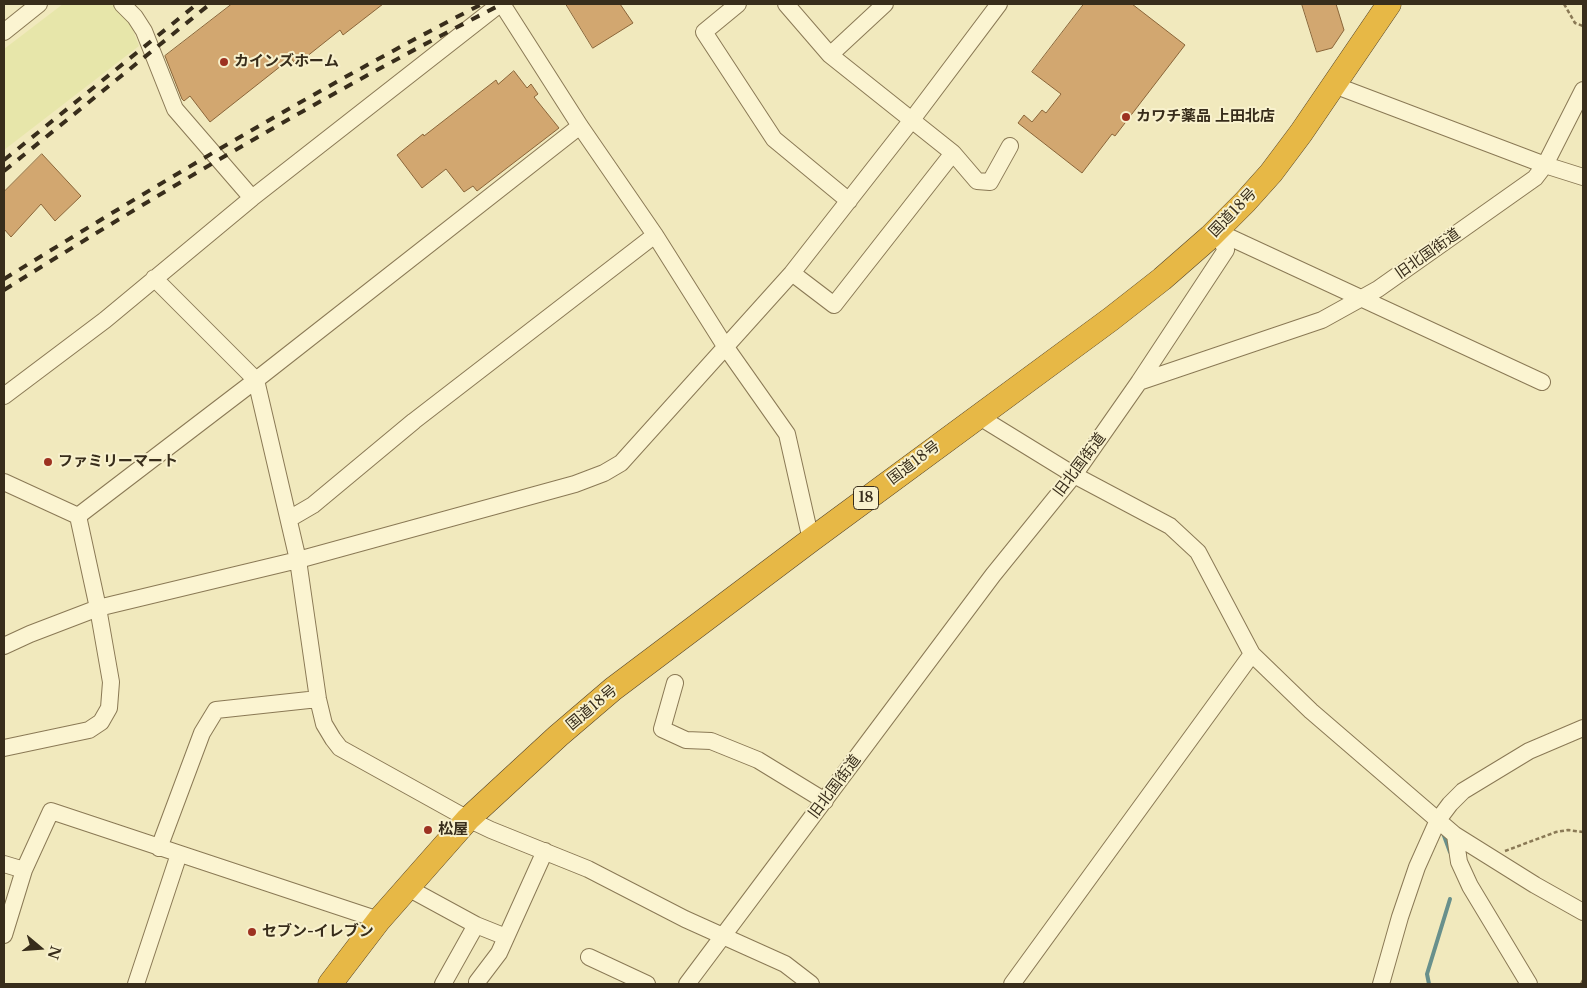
<!DOCTYPE html>
<html>
<head>
<meta charset="utf-8">
<style>
  body { margin:0 }
  #map { position:relative; width:1587px; height:988px; overflow:hidden; background:#f1e9bd; font-family:"Libre Baskerville",serif }
  canvas { display:block }
  .frame { position:absolute; inset:0; border:5px solid #382d1b; pointer-events:none }
  .north { position:absolute; left:15px; top:923px; width:50px; height:50px; -webkit-text-stroke:4px #f8f1cd; paint-order:stroke; rotate:108deg; font-size:14px; font-weight:700; line-height:20px; text-align:center; color:#382d1b }
  .north::after { content:''; display:block; margin:auto; width:18px; height:22px; background:#382d1b; clip-path:polygon(50% 0,100% 100%,50% 72%,0 100%) }
</style>
</head>
<body>
<div id="map">
<canvas width="1587" height="988"></canvas>
<div class="frame"></div>
<div class="north">N</div>
</div>
<script>
const ctx = document.querySelector('canvas').getContext('2d');
ctx.lineJoin = 'round';
function fillPath(path, color) { ctx.fillStyle = color; ctx.fill(path, 'evenodd'); }
function trace(path, color, width, dash) { ctx.strokeStyle = color; ctx.lineWidth = width; ctx.lineCap = dash ? 'butt' : 'round'; ctx.setLineDash(dash || []); ctx.stroke(path); }
function drawText(font, color, halo, rows, align = 'center') {
  ctx.font = font + ' "Libre Baskerville","Noto Sans JP",serif'; ctx.lineWidth = 4; ctx.setLineDash([]); ctx.textBaseline = 'middle'; ctx.strokeStyle = halo; ctx.fillStyle = color; for (const [text, x, y, turn = 0] of rows) {
    ctx.save(); ctx.translate(x, y); ctx.rotate((+turn || 0) * Math.PI / 180); ctx.textAlign = isNaN(turn) ? turn : align; if (halo) ctx.strokeText(text, 0, 0); ctx.fillText(text, 0, 0); ctx.restore();
  }
}
const farmland = new Path2D(`
  M63 4H112L130 22 139 46 4 150V49Z`);
const stream = new Path2D(`
  M1443 833 1450 852
  M1429 984 1427 974 1450 899`);
const building = new Path2D(`
  M232 4H383L343 35 340 30 296 65 291 58 210 122 190 96 184 101 182 99 165 56Z
  M566 4H620L633 23 593 48Z
  M1084 4H1132L1185 45 1115 136 1112 134 1082 173 1018 123 1024 115 1032 122 1042 110 1046 113 1061 94 1032 72Z
  M1302 4H1336L1344 30 1332 48 1317 52Z
  M514 71 527 88 531 84 538 94 534 97 559 128 477 191 473 186 464 192 446 169 422 188 397 155 423 134 424 136 496 80 498 84Z
  M42 154 81 196 55 221 41 204 11 237 4 229V192Z`);
const path = new Path2D(`
  M1564 4 1575 23 1583 26
  M1505 851 1556 832 1568 830 1583 832
  M1581 984 1583 980`);
const minor = new Path2D(`
  M122 4 135 17 144 31 175 109 252 198
  M502 4 580 126 655 235 725 346 787 434 811 540
  M738 4 704 32 774 139 849 201
  M786 4 830 55 953 153 834 305 792 273
  M4 32 39 4
  M830 55 885 4
  M1334 85 1545 165 1583 177
  M953 153 977 181 990 182 1010 146
  M1216 231 1542 382
  M154 278 256 380 298 560 318 699 324 724 333 739 340 748 468 819 491 830 588 869 685 919 785 964 811 984
  M1139 382 1322 320 1378 289 1535 178 1545 165 1583 90
  M4 396 105 320 252 198 500 4
  M978 416 1074 475 1170 526 1198 552 1252 654 1311 711 1455 835 1535 885 1583 912
  M4 482 78 516
  M78 516 256 380 580 126
  M289 519 313 505 414 421 655 235
  M4 646 30 634 98 608 298 560 575 484 604 473 621 463 792 273 911 121 999 4
  M675 683 662 729 686 740 711 741 758 760 825 801
  M4 748 89 730 101 722 109 708 111 682 98 608 78 516
  M1455 835 1459 862 1470 886 1529 984
  M159 848 202 733 216 710 318 699
  M4 864 24 870
  M408 888 476 925 506 937
  M4 935 24 870 51 811 379 920
  M589 957 647 984
  M477 982 499 953 545 851
  M136 984 179 854
  M443 984 476 925
  M687 984 993 575 1074 475 1139 382 1226 250 1216 231
  M1012 984 1252 654
  M1381 984 1400 917 1417 867 1438 820 1450 804 1463 791 1529 751 1583 728`);
const highway = new Path2D(`
  M330 984 379 920 468 819 558 736 613 689 811 540 1111 319 1162 279 1210 237 1245 202 1271 173 1301 133 1389 4`);
const rail = new Path2D(`
  M4 160 197 4
  M4 171 210 4
  M4 279C160 183 318 88 482 4
  M4 290C166 189 331 91 502 4`);
const markers = [
  [224,62,5,"#9d3221"],
  [1126,117,5,"#9d3221"],
  [48,462,5,"#9d3221"],
  [428,830,5,"#9d3221"],
  [252,932,5,"#9d3221"]
];
const shields = [
  [866,498,25]
];
const shieldNames = [
  ["18",866,498]
];
const poiNames = [
  ["カインズホーム",234,62],
  ["カワチ薬品 上田北店",1136,117],
  ["ファミリーマート",58,462],
  ["松屋",438,830],
  ["セブン-イレブン",262,932]
];
const streetNames = [
  ["国道18号",1233,213,-46],
  ["旧北国街道",1428,254,-35],
  ["国道18号",914,463,-37],
  ["旧北国街道",1080,465,-53],
  ["国道18号",592,708,-40],
  ["旧北国街道",835,787,-53]
];
fillPath(farmland, '#e7e6aa');
trace(stream, '#68908c', 4);
fillPath(building, '#d2a770');
trace(building, '#8a6539', 1);
trace(minor, '#8a7955', 18);
trace(highway, '#57452a', 25);
trace(path, '#8a7955', 2.5, [4, 2.5]);
trace(minor, '#fbf4d1', 16);
trace(highway, '#e7b846', 24);
trace(rail, '#382d1b', 4, [9, 9]);
for (const [x, y, r, color] of markers) { const dot = new Path2D(); dot.arc(x, y, r, 0, 2 * Math.PI); ctx.fillStyle = color; ctx.fill(dot); trace(dot, '#f8f1cd', 2); }
for (const [x, y, w] of shields) { const box = new Path2D(); box.roundRect(x - w / 2, y - 11.5, w, 23, 4); ctx.fillStyle = '#f8f1cd'; ctx.fill(box); trace(box, '#382d1b', 1); }
drawText('bold 14px', '#382d1b', null, shieldNames);
drawText('bold 15px', '#382d1b', '#f8f1cd', poiNames, 'left');
drawText('15px', '#382d1b', '#f8f1cd', streetNames);
</script>
</body>
</html>
